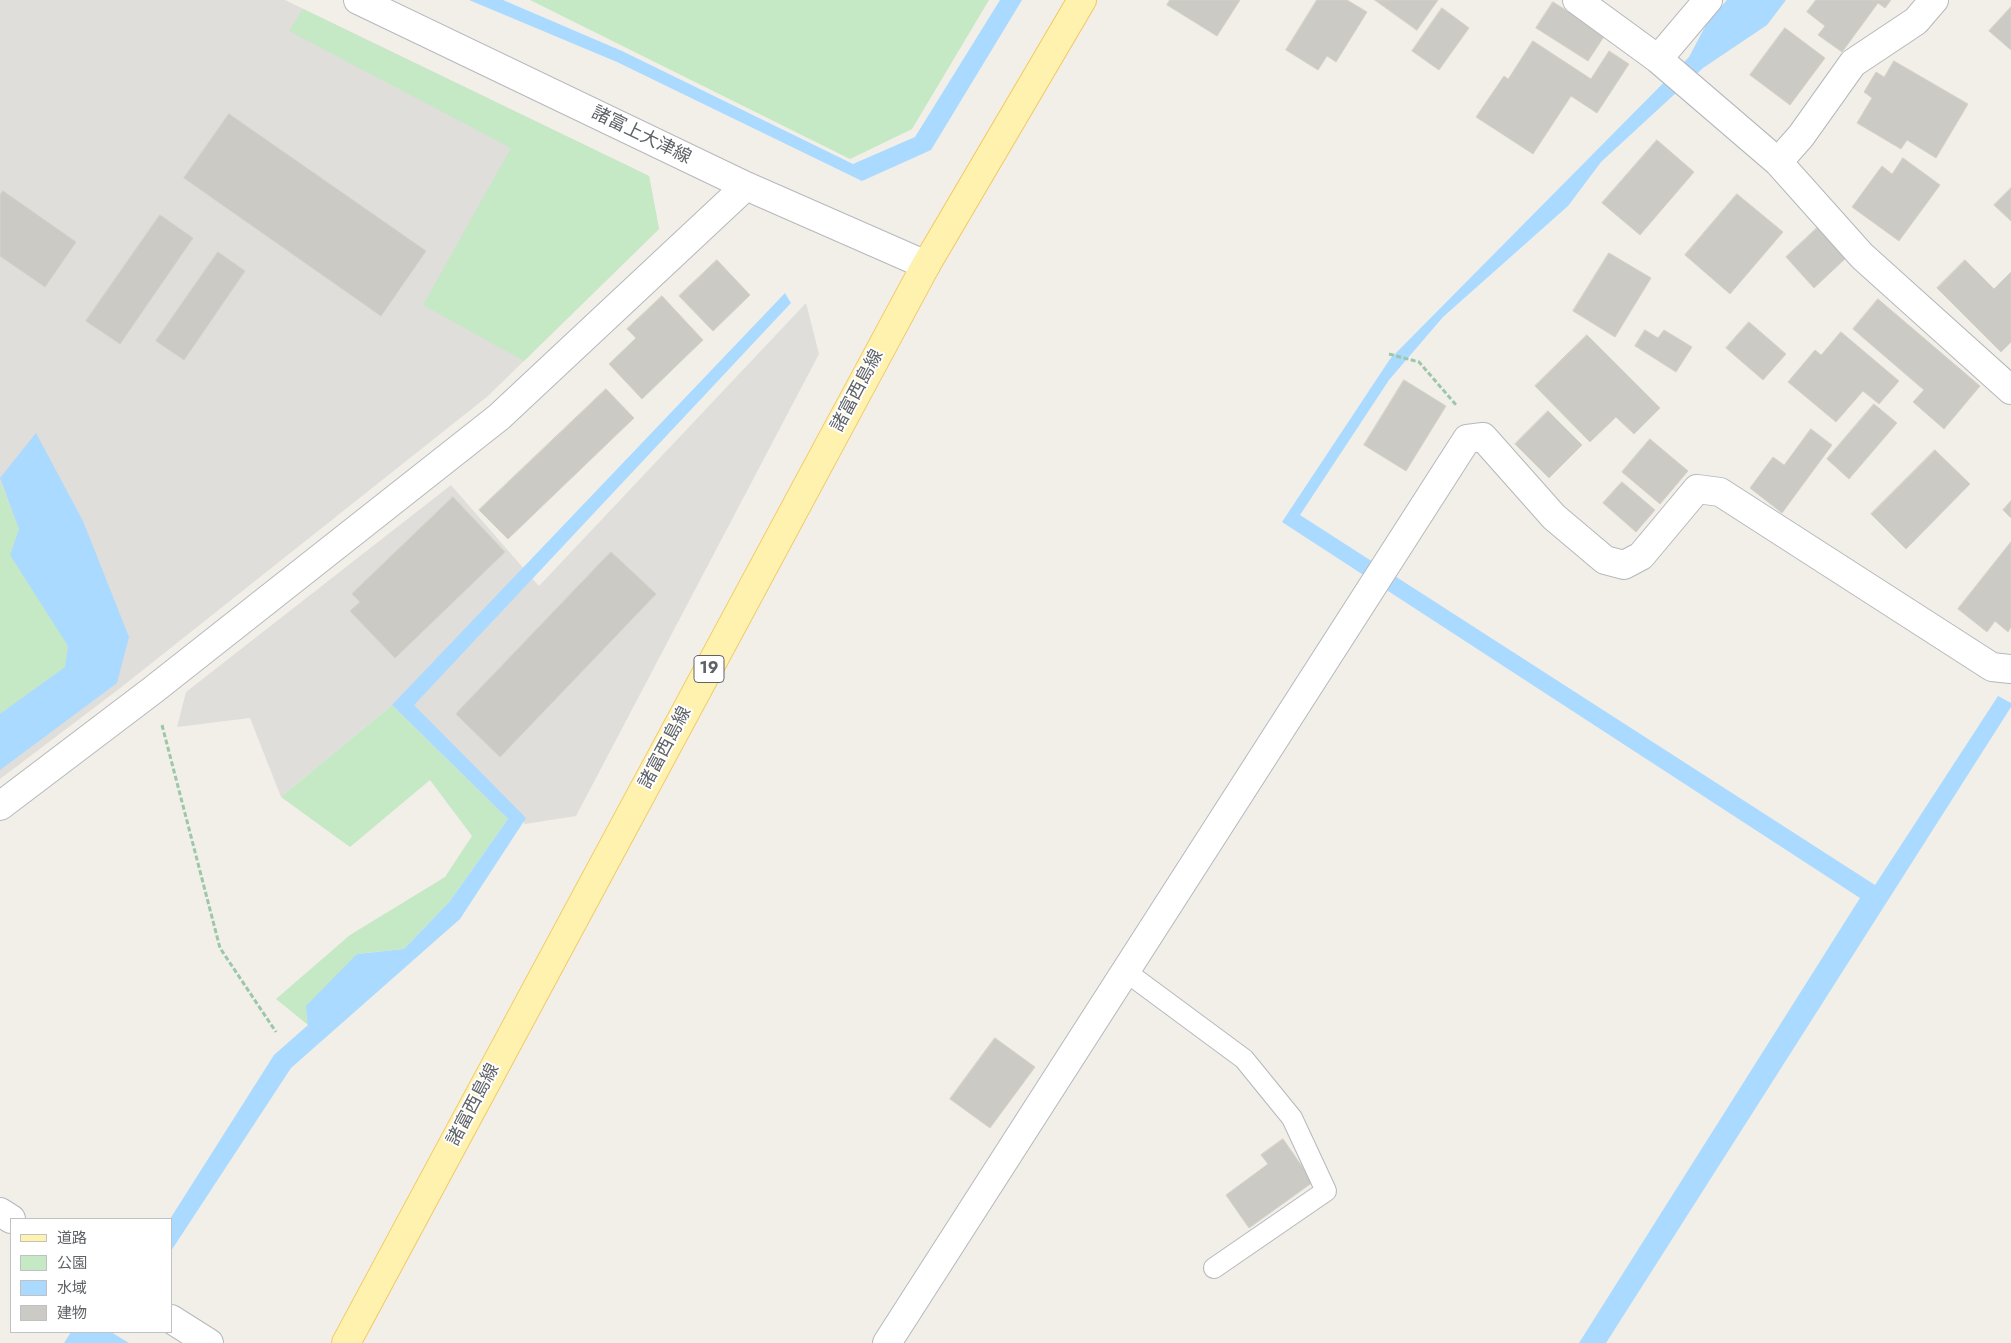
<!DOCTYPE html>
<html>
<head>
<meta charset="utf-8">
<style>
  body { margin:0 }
  #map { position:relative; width:2011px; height:1343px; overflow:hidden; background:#f1efe8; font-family:Jost,"Noto Sans JP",sans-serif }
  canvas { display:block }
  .legend { position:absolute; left:10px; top:1218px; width:162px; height:115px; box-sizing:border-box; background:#fff; border:1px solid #bfc1c3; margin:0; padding:6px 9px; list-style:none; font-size:15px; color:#5f6368 }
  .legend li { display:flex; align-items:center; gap:10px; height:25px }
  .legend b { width:25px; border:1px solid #bfc1c3 }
</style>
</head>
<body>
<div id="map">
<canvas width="2011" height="1343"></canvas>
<ul class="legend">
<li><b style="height:6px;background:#fff2af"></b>道路</li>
<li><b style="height:14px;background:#c5e8c5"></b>公園</li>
<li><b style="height:14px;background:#aadaff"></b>水域</li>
<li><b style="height:14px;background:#cccac5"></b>建物</li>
</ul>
</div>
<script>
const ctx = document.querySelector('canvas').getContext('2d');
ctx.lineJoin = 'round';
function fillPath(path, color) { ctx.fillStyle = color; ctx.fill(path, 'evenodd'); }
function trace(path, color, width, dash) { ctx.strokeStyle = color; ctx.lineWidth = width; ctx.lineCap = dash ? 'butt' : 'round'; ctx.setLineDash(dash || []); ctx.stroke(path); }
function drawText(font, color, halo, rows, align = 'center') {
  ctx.font = font + ' Jost,"Noto Sans JP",sans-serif'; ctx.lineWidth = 4; ctx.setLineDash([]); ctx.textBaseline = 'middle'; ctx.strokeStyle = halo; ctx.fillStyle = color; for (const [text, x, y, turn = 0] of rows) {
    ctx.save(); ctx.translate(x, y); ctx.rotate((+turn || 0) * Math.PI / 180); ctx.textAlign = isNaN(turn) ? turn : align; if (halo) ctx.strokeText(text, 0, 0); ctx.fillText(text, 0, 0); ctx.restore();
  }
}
const industrial = new Path2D(`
  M0 0H285L649 176 659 229 488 396 119 689 0 779Z
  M806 303 819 354 576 816 525 824 407 705H392L281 797 250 718 177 727 186 692 451 485 539 586Z`);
const green = new Path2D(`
  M530 0H989L912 129 850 159Z
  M303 9 649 176 659 229 524 361 423 305 511 148 289 31Z
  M0 481 19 529 10 555 68 646 65 667 0 714Z
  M392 705 508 819 450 901 404 949 357 954 308 1025 276 999 350 935 445 877 472 836 430 780 350 847 281 797Z`);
const water = new Path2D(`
  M469 0H503L622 51 853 164 915 137 1000 0H1022L931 150 862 181 617 62Z
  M1727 0H1786L1767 25 1703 68 1601 162 1568 206 1443 317 1389 380 1300 515 1875 885 1998 696 2011 703V707L1606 1343H1579L1860 898 1282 522 1390 359 1689 57 1707 23Z
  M785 293 791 303 414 705 526 818 460 919 291 1068 171 1251V1219H170L274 1055 308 1025 306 1006 357 954 404 949 450 901 508 819 392 705Z
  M36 433 83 521 129 637 117 683 0 770V714L65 667 68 646 10 555 19 529 0 478Z
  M71 1332H111L129 1343H64Z`);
const building = new Path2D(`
  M1170 0H1240L1217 36 1167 5Z
  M1317 0H1347L1367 12 1336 62 1327 56 1318 70 1286 50Z
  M1375 0H1438L1417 30Z
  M1816 0H1891L1885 8 1878 3 1842 52 1818 35 1825 26 1807 12Z
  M1553 2 1605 35 1588 61 1536 28Z
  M2011 7V50L1989 31Z
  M1442 8 1469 28 1439 70 1412 51Z
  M1785 28 1825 58 1790 105 1750 75Z
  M1533 41 1591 79 1609 51 1629 64 1597 113 1571 96 1533 154 1476 117 1504 76 1508 79Z
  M1894 61 1968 104 1936 158 1907 140 1901 149 1857 123 1872 98 1864 92 1876 72 1884 77Z
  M229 114 426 251 381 316 184 178Z
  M1657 140 1694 172 1640 235 1602 203Z
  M1903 158 1940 185 1899 241 1852 207 1882 166 1892 174Z
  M2011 188V221L1994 205Z
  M3 191 76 242 45 287 0 256V195Z
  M1737 194 1783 232 1730 294 1685 255Z
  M160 215 193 238 120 344 86 321Z
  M1818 227 1847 257 1814 288 1786 257Z
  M218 252 245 271 184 360 156 341Z
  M1609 253 1651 278 1615 337 1573 311Z
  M717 260 750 295 713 331 679 296Z
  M1965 260 1994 289 2011 272V342L2001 352 1937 288Z
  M662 296 703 340 642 399 609 364 636 338 627 329Z
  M1878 299 1980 386 1944 429 1913 402 1924 390 1853 329Z
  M1749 322 1786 354 1763 380 1726 348Z
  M1645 330 1658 338 1664 330 1692 347 1676 372 1635 346Z
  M1841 332 1899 381 1879 404 1863 391 1836 422 1788 382 1815 350 1821 355Z
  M1587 335 1660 408 1634 434 1616 417 1590 442 1535 386Z
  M1404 380 1446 406 1406 471 1364 445Z
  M606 389 634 418 508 539 479 510Z
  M1874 404 1897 423 1849 479 1827 459Z
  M1548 411 1582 445 1549 478 1515 444Z
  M1811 429 1832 445 1782 513 1750 488 1773 457 1784 465Z
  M1650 439 1688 471 1660 504 1622 472Z
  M1935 450 1970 484 1906 549 1871 514Z
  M1622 482 1655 510 1636 532 1603 503Z
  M453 497 505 552 395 658 350 611 360 602 352 594Z
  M2011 501V518L2003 510Z
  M2011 542V627L2008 632 1995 621 1987 632 1958 609Z
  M611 552 656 594 500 757 456 714Z
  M995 1038 1035 1067 990 1128 950 1099Z
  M1283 1139 1313 1182 1249 1228 1226 1195 1268 1164 1261 1155Z`);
const path = new Path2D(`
  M1389 354 1419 362 1457 406
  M162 725 220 948 276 1032`);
const service = new Path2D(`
  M1125 971 1244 1059 1292 1118 1326 1191 1214 1268`);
const minor = new Path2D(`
  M1577 0 1658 59 1778 162 1801 136 1853 63 1916 21 1934 0
  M1658 59 1708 0
  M1778 162 1862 256 2011 390
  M0 1212 11 1219
  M171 1319 209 1343
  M887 1343 1467 439 1483 437 1554 517 1605 560 1624 565 1641 556 1697 489 1720 492 1992 667 2011 669`);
const tertiary = new Path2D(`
  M358 0 746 186 926 265
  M0 806 153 690 499 417 746 186`);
const primary = new Path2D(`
  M346 1343 926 265 1082 0`);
const shields = [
  [709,669,30]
];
const shieldNames = [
  ["19",709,669]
];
const streetNames = [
  ["諸富上大津線",641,136,26],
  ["諸富西島線",858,391,-62],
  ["諸富西島線",666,748,-62],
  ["諸富西島線",474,1105,-62]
];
fillPath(industrial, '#e0deda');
fillPath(green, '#c5e8c5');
fillPath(water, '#aadaff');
fillPath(building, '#cccac5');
trace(building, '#d6d1c6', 1);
trace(service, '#b5b8bc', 22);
trace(minor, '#b5b8bc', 30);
trace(tertiary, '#b5b8bc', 30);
trace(primary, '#f2c960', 30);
trace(path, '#9cc7a9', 3, [5, 2.5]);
trace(service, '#fff', 20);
trace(minor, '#fff', 28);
trace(tertiary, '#fff', 28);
trace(primary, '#fff2af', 28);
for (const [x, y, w] of shields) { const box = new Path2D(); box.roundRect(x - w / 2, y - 13.5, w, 27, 4); ctx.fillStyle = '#fff'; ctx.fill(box); trace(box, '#5f6368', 1); }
drawText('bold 16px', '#5f6368', null, shieldNames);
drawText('18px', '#5f6368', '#fff', streetNames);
</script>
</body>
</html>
